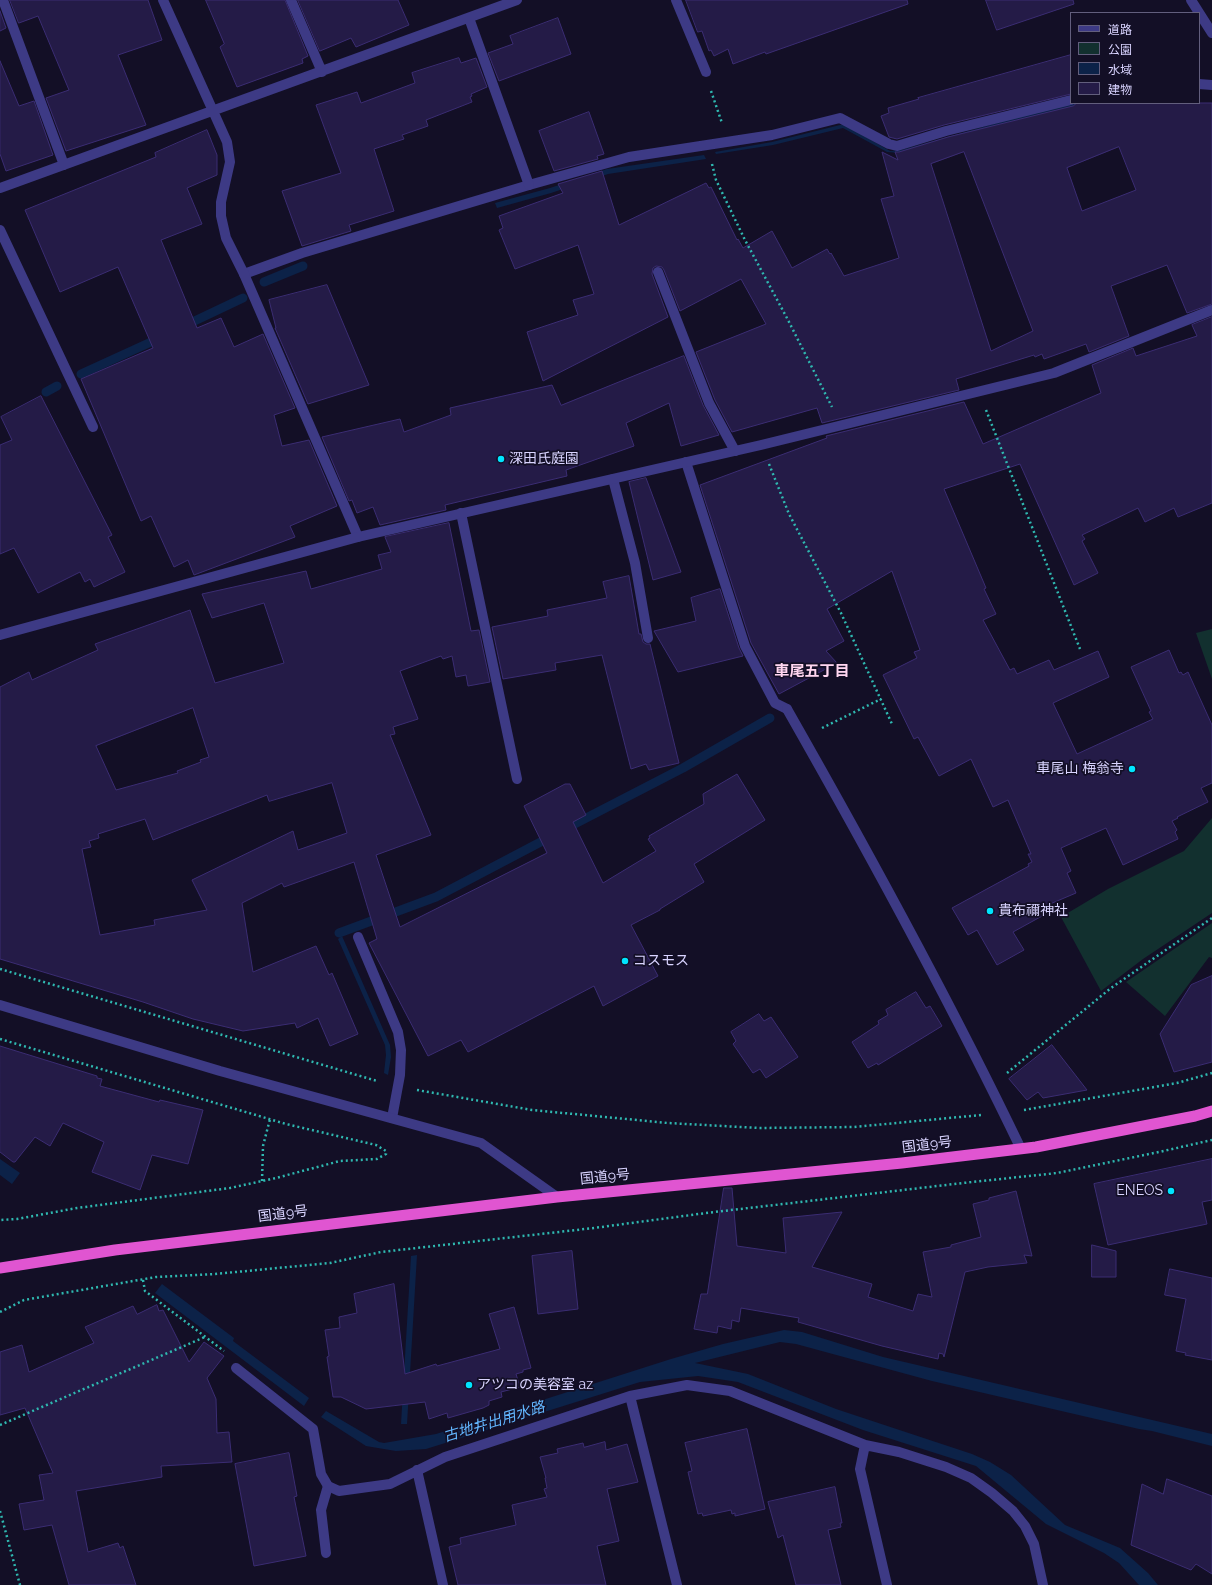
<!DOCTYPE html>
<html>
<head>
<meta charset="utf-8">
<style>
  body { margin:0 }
  #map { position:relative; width:1212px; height:1585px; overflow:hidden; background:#130f26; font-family:Raleway,"Noto Sans JP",sans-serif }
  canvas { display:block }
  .legend { position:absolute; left:1070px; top:12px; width:130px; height:92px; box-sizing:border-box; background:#130f26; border:1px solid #625e7d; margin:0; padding:5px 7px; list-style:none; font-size:12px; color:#d9d4ff }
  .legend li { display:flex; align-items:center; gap:8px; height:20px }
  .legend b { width:20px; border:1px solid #625e7d }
</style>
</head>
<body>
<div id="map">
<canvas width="1212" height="1585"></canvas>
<ul class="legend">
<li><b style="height:5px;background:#3d3a85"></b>道路</li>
<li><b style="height:11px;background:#12302f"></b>公園</li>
<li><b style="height:11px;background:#0c2248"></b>水域</li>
<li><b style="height:11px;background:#241b47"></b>建物</li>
</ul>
</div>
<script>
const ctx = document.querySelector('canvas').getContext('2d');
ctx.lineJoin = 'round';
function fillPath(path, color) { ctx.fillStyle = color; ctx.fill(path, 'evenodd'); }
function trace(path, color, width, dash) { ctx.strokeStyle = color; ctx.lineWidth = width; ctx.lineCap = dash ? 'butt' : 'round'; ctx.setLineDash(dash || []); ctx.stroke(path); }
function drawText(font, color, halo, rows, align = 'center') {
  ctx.font = font + ' Raleway,"Noto Sans JP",sans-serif'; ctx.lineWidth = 3.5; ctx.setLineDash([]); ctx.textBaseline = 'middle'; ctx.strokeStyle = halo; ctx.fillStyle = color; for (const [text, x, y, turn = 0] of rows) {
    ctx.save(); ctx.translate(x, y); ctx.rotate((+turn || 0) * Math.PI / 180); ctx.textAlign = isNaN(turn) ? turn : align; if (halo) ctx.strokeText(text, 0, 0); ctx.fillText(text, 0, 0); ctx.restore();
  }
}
const green = new Path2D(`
  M1212 629V679L1196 633Z
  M1212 818V913L1143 959 1101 991 1061 917 1108 889 1184 851Z
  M1212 923V958L1209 957 1165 1016 1126 982Z`);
const water = new Path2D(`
  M1074 103H1087L900 153 887 152 843 128 773 145 716 154 715 152 772 142 844 124 890 151 901 150 1004 121Z
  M704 155 706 159 608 174 551 193 497 208 495 203 550 188 607 169Z
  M342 936 390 1045 391 1057 388 1075 384 1073 386 1055 385 1045 338 939Z
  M0 1159 20 1173 12 1184 0 1175Z
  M417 1255 407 1424H401L411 1256Z
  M162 1284 234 1338 233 1341 309 1398 304 1406 155 1293Z
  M784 1330 802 1332 883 1357 1212 1434V1446L1152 1431 1139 1429 932 1381 796 1344 780 1342 695 1363 748 1374 836 1409 972 1454 990 1462 1011 1475 1065 1525 1120 1548 1148 1573 1158 1585H1139L1119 1563 1104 1553 1046 1524 976 1466 863 1430 738 1382 698 1376 640 1382 426 1449 396 1451 366 1446 321 1417 326 1411 379 1442 384 1443 436 1434 671 1359 723 1344Z`);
const stream = new Path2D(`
  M264 282 303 266
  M184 326 243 298
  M81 374 151 342
  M46 392 57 386
  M563 830 683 768 770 718
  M339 933 436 897 552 836`);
const building = new Path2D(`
  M10 0H148L162 40 118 55 146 125 66 151 46 98 69 90 38 16 19 23Z
  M206 0H285L308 56 302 59 303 63 237 87 220 47 224 44Z
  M298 0H398L409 25 356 47 351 38 320 51Z
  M686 0H907L908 4 766 54 765 52 733 64 728 49 714 56 711 50 709 51 702 31 698 32Z
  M986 0H1073L1074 4 997 30Z
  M0 11 6 28 0 31Z
  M558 18 571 54 499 81 488 53 513 44 510 36Z
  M1071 55V94L944 125 897 139 889 137 881 116 889 113 888 108 919 99 918 98Z
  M459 58 461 63 476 58 487 87 471 94 472 96 470 97 472 102 426 120 428 126 402 135 404 139 374 149 394 211 349 225 351 231 302 246 282 191 341 173 316 105 357 92 361 103 415 83 412 73Z
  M0 61 19 106 34 101 53 155 6 171 0 154Z
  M1077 103H1212V304L1187 313 1167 265 1111 286 1129 336 1089 352 1086 344 1044 359 1042 354 1035 357 1034 355 956 379 959 390 822 423 817 408 732 432 715 400 696 352 766 324 741 279 680 311 664 270 662 267 656 266 653 268 652 274 668 317 543 381 527 332 578 315 573 300 594 294 578 245 515 269 499 230 503 228 499 216 563 193 558 184 602 171 619 225 706 183 709 188 711 187 737 240 738 239 743 248 772 231 792 268 827 249 830 254 831 253 844 276 899 258 881 199 894 196 882 152 898 160 895 152H899L948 137 1073 106ZM1119 147 1136 190 1082 211 1067 168ZM964 152 1033 331 991 351 931 164Z
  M589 112 604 154 597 156 598 159 554 171 539 131Z
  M207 130 217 155V175L187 188 202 224 161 240 197 328 221 318 234 347 263 334 295 408 274 415 282 446 309 440 337 506 290 526 295 537 194 575 188 560 174 567 151 516 141 521 81 379 153 348 118 267 60 292 25 210 156 157 155 153Z
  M327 285 369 385 308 404 275 328H276L269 300Z
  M1212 317V503L1178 517 1174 508 1145 522 1138 508 1082 535 1085 539 1082 541 1098 573 1074 585 1020 464 944 489 986 588 984 589 996 614 983 620 1010 670 1014 668 1017 674 1049 660 1054 670 1098 651 1109 677 1053 703 1077 754 1153 719 1149 712 1151 711 1131 667 1169 650 1179 673 1181 672 1183 675 1188 672 1212 725V783L1201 788 1208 802 1177 817 1178 818 1172 821 1177 830 1175 832 1178 839 1123 865 1106 828 1061 848 1071 871 1067 873 1076 893 1050 904 1053 910 1013 932 1024 950 997 965 977 930 968 935 952 908 1029 866 1028 864 1032 862 1028 854H1031L1008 800 993 807 971 759 939 776 918 737 914 739 883 675 917 658 914 652 920 650 892 571 827 609 844 641 826 651 837 663 779 694 751 643 700 485 827 438 826 436 964 402 983 444 1101 393 1092 365 1133 348 1136 356 1197 336 1192 325Z
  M684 356 703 405 719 435 681 446 669 403 626 423 634 446 566 470 567 476 445 505 446 510 380 525 373 507 357 513 352 500 349 501 322 437 400 419 404 432 451 415 450 408 552 385 561 405Z
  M41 396 112 535 108 537 125 572 94 587 90 579 85 582 80 572 38 593 14 548 0 554V445L12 440 1 417Z
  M646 478 681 572 653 580 629 482Z
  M449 523 471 631 479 630 490 682 468 686 466 675 456 677 452 656 443 659 441 656 400 671 418 719 393 727 395 734 390 735 431 835 376 855 400 927 547 853 524 806 565 784H570L586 815 573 822 603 883 656 851 648 839 650 838 649 836 704 804 703 794 737 774 765 820 694 864 704 882 660 909V910L631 925 658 976 603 1006 594 986 468 1052 461 1040 428 1056 369 943 377 939 354 862 284 887 282 883 242 903 253 972 316 946 329 975 332 973 358 1034 330 1046 318 1018 297 1028 295 1023 243 1031 193 1019 143 1002 0 959V687L29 672 32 680 98 650 95 644 190 610 215 683 284 663 264 603 212 618 202 594 306 571 311 589 382 569 378 555 391 552 385 537ZM193 708 209 757 200 760 201 762 177 771 178 773 116 790 96 746ZM332 783 347 833 298 850 293 831 192 880 207 910 154 920 155 925 100 935 82 849 91 847 89 841 99 838 98 834 145 819 153 840 267 795 269 801Z
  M629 576 639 634H641L643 642 646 644H650L679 763 649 770 646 764 631 769 602 655 555 663 556 670 503 679 492 627 548 616 547 610 607 598 603 582Z
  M720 589 739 648 743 656 678 672 654 631 696 621 691 598Z
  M1212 976V1062L1174 1072 1160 1034 1191 985Z
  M916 992 926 1008 930 1006 942 1026 878 1065 877 1063 868 1068 852 1042 879 1024 878 1021 888 1015 886 1010Z
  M759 1014 764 1021 771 1017 798 1057 766 1078 760 1069 753 1073 733 1044 736 1041 731 1032Z
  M1052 1045 1087 1090 1043 1098 1038 1092 1027 1100 1009 1079Z
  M0 1046 97 1076V1078L102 1079 100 1086 159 1102 160 1100 203 1110 188 1164 152 1155 140 1190 92 1172 104 1142 63 1123 50 1146 35 1137 15 1162H13L0 1152Z
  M1212 1159V1200L1202 1202 1207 1224 1108 1245 1094 1184Z
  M724 1188H732L737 1246 786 1253 783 1218 842 1212 812 1267 872 1284 868 1297 913 1311 918 1294 932 1297 923 1252 951 1247V1245L981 1237 973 1204 989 1200V1198L1016 1191 1032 1256 1024 1255 1027 1263 988 1267 965 1272 944 1357 943 1354 939 1353 938 1359 882 1346 798 1322 799 1318 741 1308 739 1322 732 1320 731 1329 718 1326 717 1333 694 1329 701 1294H707Z
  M1092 1245 1116 1251V1277H1092Z
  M572 1251 578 1309 538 1314 532 1256Z
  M1170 1269 1212 1278V1360L1185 1355 1186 1353 1176 1351 1186 1299 1165 1295Z
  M394 1284 405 1374 436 1364 437 1366 500 1349 489 1314 514 1307 531 1368 523 1370V1372L516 1374 520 1387 501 1392 502 1397 489 1401V1405L483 1408 448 1418 447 1413 429 1419 425 1402 366 1409 341 1397H333L327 1357 329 1356 325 1330 340 1328 339 1317 357 1313 354 1294Z
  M157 1305 159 1311 163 1310 189 1362 204 1342 224 1356 207 1378 216 1399 217 1433 229 1432 232 1462 161 1466 162 1477 76 1491 88 1552 118 1543 120 1548 123 1546 136 1585H69L52 1525 24 1530 19 1504 44 1500 39 1475 53 1473 25 1408 0 1415V1352L22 1345 29 1372 94 1343 85 1327 133 1306 137 1314Z
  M747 1429 765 1509 735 1516V1513L732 1514 731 1510 703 1516 702 1513 698 1514 688 1472 692 1471 685 1443Z
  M605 1442 606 1450 627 1444 638 1482 607 1489 619 1541 597 1546 606 1585H458L449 1547 461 1544 460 1538 516 1525 512 1505 547 1497 544 1489 547 1488 545 1478H546L540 1457 558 1453 557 1449 583 1443 584 1447Z
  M289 1453 297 1496 294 1497 306 1556 254 1566 235 1464Z
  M1167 1479 1212 1496V1574L1196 1564 1191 1570 1131 1545 1142 1484 1163 1494Z
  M835 1487 842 1523H840L841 1527 828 1530 841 1585H796L783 1535 778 1538 768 1502Z`);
const path = new Path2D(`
  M711 91 722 123
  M712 164 716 180 745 240 788 320 832 407
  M986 410 1080 649
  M769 464 789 514 841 613 892 724
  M822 728 881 699
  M0 969 377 1081
  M0 1039 286 1124 376 1145 386 1151V1154L377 1159 340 1161 276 1178 230 1188 77 1208 17 1219 0 1220
  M1007 1073 1111 988 1212 918
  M417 1090 532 1110 668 1123 759 1128 854 1127 981 1115
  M1024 1110 1177 1083 1212 1073
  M262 1181 263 1146 270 1119
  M143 1280 145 1291 224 1351
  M0 1312 24 1300 156 1277 215 1274 330 1263 381 1252 594 1228 706 1213 963 1183 1057 1173 1159 1152 1212 1140
  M0 1425 205 1337
  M0 1511 20 1585`);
const service = new Path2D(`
  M1199 84 1212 85
  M658 272 709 403 735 451
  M244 274 302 253 529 185 629 157 772 135 840 118 889 144 897 146 946 131 1071 100
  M686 462 745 646 775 703 787 709
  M613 479 635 563 648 638
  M358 937 398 1032 401 1050 400 1075 392 1118
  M326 1553 321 1510 328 1486`);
const minor = new Path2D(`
  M3 0 64 165
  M163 0 227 142 230 162 221 202V216L226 238 244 274 358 537
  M291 0 322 72
  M676 0 706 72
  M1191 0 1212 33
  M469 18 529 185
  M0 188 517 0
  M0 230 93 427
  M461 513 517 779
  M787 709C869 853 949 999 1021 1149
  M236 1368 313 1429 321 1474 328 1486 339 1491 390 1484 445 1457 630 1396 687 1385 730 1391 865 1445 899 1452 946 1467 971 1478 992 1493 1013 1511 1025 1526 1034 1544 1043 1585
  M630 1396 677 1585
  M865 1445 860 1469 887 1585
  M417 1470 443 1585`);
const tertiary = new Path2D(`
  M0 635 358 537 761 445 1054 373 1212 310
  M0 1005 220 1071 481 1143 557 1197`);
const trunk = new Path2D(`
  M0 1268 115 1250 557 1197 902 1163 1036 1147 1195 1116 1212 1111`);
const markers = [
  [501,459,4,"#00e5ff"],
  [1132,769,4,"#00e5ff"],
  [990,911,4,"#00e5ff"],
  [625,961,4,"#00e5ff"],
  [1171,1191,4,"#00e5ff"],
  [469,1385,4,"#00e5ff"]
];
const poiNames = [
  ["深田氏庭園",509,459],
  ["車尾山 梅翁寺",1124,769,"right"],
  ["貴布禰神社",998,911],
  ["コスモス",633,961],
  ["ENEOS",1163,1191,"right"],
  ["アツコの美容室 az",477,1385]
];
const streetNames = [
  ["国道9号",927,1145,-7],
  ["国道9号",605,1177,-6],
  ["国道9号",283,1214,-7]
];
const neighbourhoodNames = [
  ["車尾五丁目",812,671]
];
const waterNames = [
  ["古地井出用水路",494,1422,-17]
];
fillPath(green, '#12302f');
fillPath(water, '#0c2248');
trace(stream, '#0c2248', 9);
fillPath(building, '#241b47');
trace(building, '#3b2d73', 1);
trace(path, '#2fb8b0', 2.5, [2, 3]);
trace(service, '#3d3a85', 10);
trace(minor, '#3d3a85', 10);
trace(tertiary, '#3d3a85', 10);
trace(trunk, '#e055d1', 11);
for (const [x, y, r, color] of markers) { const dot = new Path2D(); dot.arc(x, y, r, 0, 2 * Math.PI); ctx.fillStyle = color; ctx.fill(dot); trace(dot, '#130f26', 1.5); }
drawText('14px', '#d9d4ff', '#130f26', poiNames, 'left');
drawText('14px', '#d9d4ff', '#130f26', streetNames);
drawText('bold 15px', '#ffd6f0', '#130f26', neighbourhoodNames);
drawText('italic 15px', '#62b6ff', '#130f26', waterNames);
</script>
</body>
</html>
